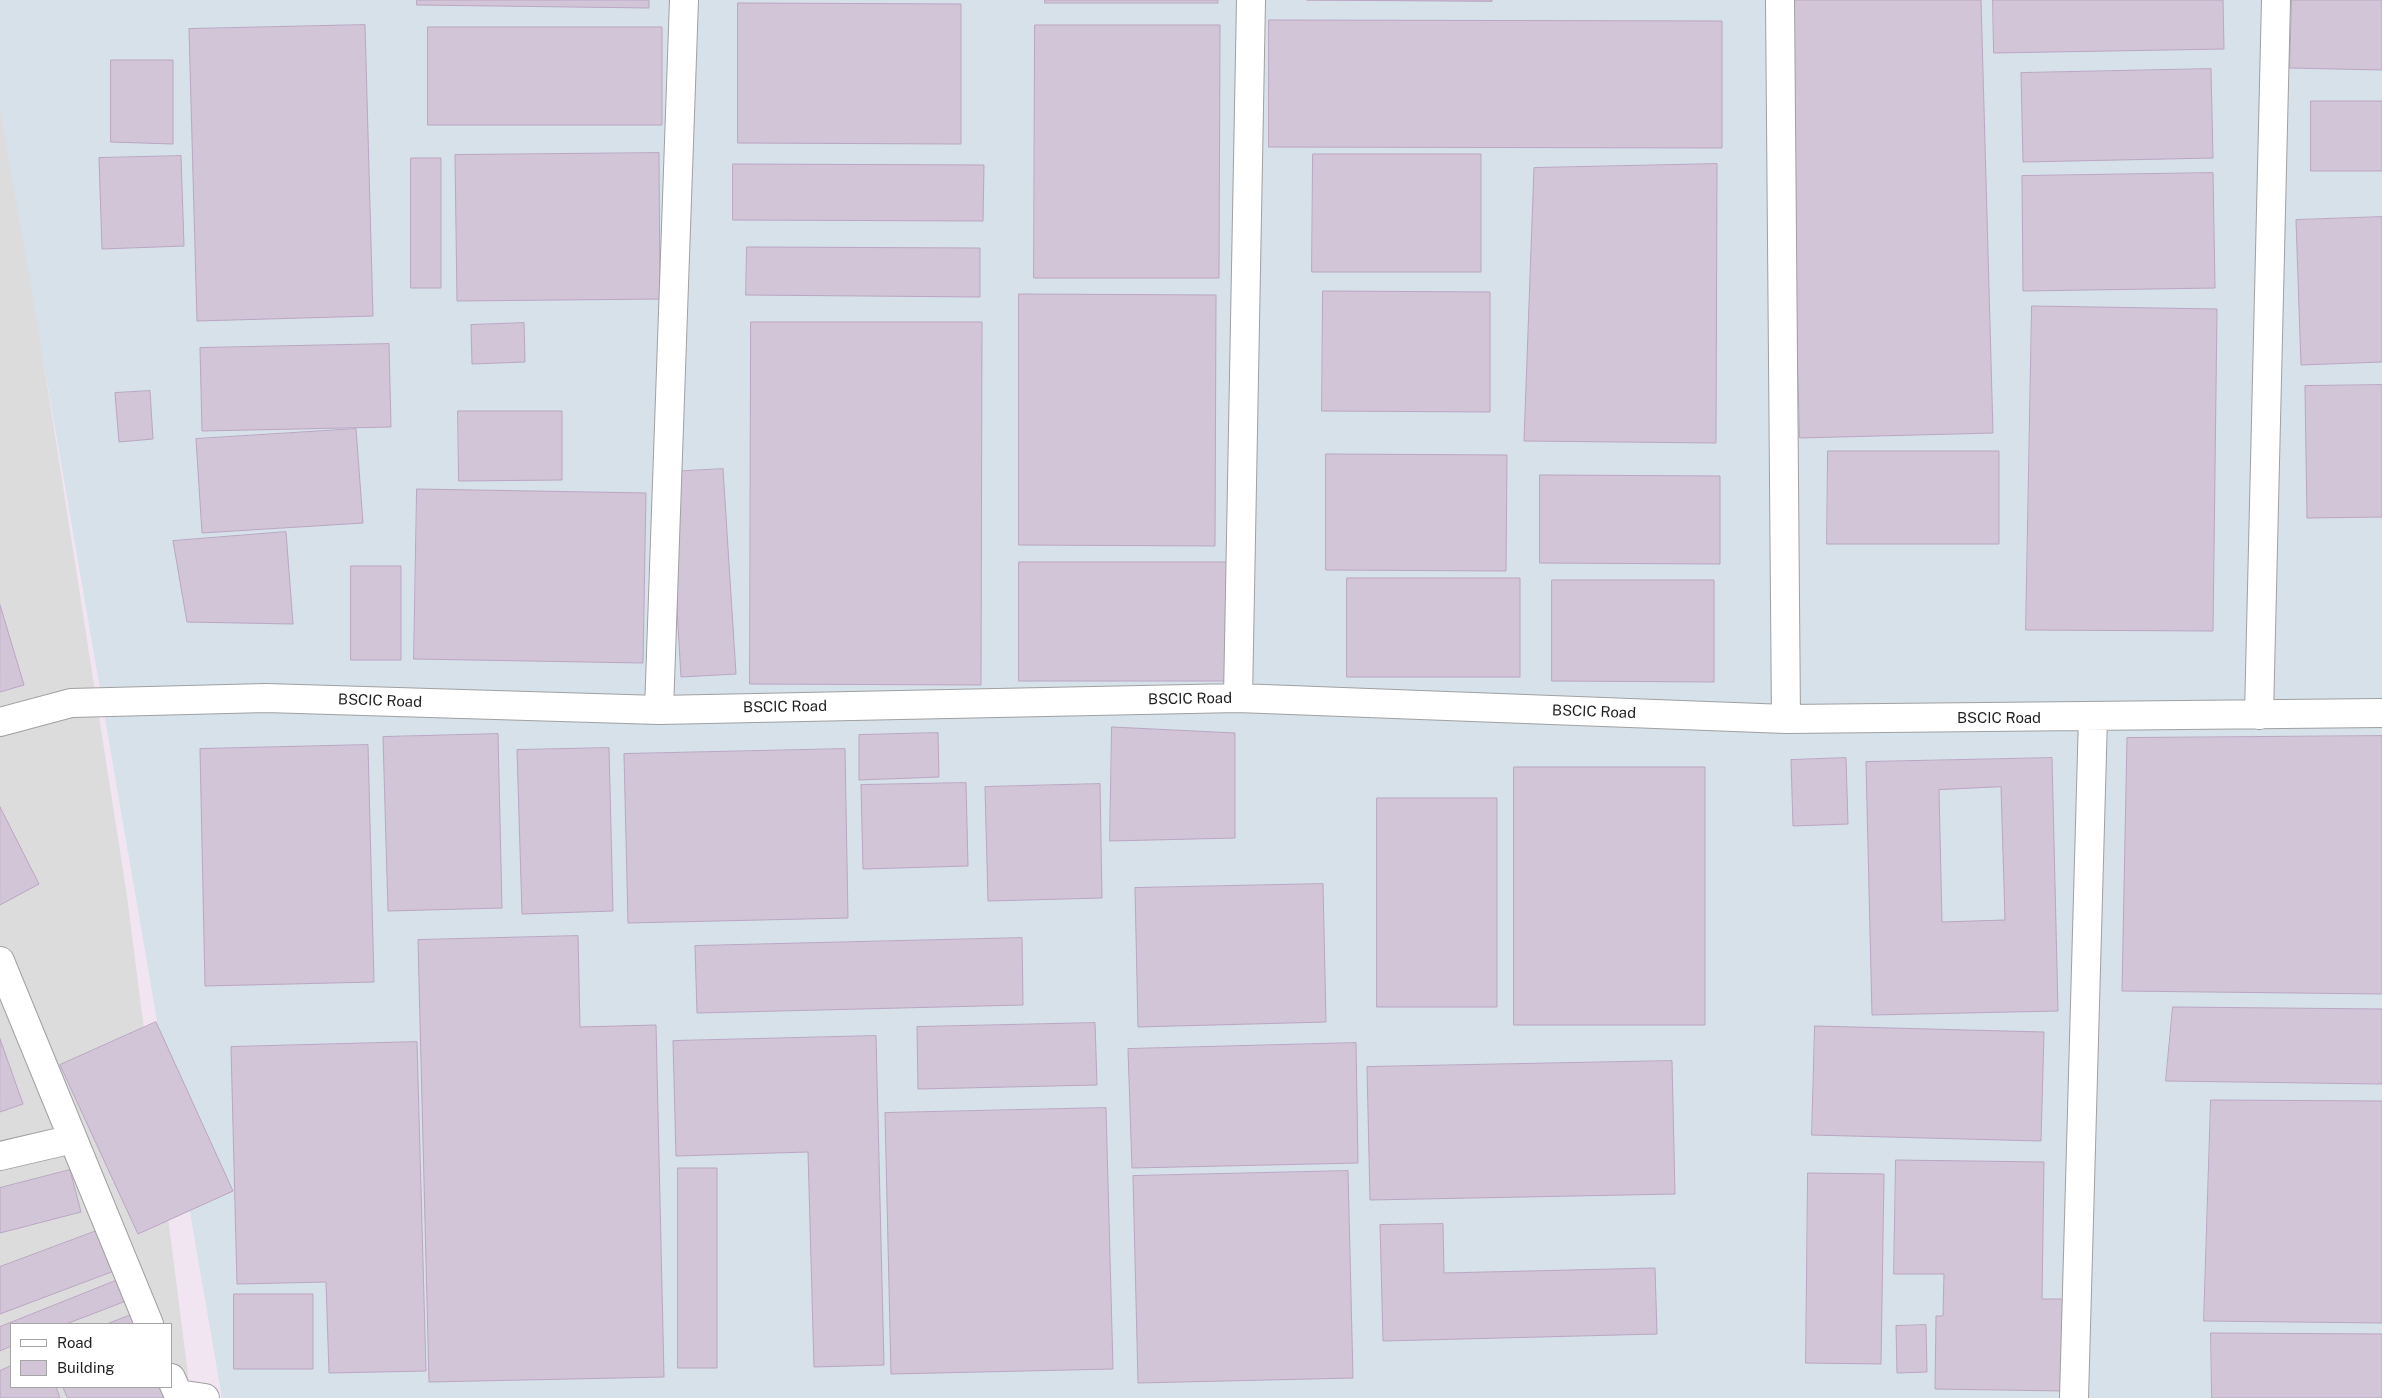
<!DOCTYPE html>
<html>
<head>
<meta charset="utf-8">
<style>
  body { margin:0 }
  #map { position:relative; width:2382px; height:1398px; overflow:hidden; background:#f0e5f0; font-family:"Public Sans",sans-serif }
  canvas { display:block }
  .legend { position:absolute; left:10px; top:1323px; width:162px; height:65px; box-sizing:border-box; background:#fff; border:1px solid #a5a5a5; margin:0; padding:6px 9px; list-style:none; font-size:15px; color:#1f1f1f }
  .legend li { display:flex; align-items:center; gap:10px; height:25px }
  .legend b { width:25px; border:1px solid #a5a5a5 }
</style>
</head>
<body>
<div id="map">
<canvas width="2382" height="1398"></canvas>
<ul class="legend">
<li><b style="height:6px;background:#fff"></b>Road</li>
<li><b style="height:14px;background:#d2c5d7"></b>Building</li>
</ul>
</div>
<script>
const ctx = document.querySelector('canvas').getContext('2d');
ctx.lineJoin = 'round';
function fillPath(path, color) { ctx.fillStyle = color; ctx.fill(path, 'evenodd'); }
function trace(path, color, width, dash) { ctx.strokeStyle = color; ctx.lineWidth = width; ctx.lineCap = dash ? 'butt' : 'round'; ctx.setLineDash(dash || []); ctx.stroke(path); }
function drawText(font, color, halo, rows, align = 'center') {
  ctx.font = font + ' "Public Sans",sans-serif'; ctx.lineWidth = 4; ctx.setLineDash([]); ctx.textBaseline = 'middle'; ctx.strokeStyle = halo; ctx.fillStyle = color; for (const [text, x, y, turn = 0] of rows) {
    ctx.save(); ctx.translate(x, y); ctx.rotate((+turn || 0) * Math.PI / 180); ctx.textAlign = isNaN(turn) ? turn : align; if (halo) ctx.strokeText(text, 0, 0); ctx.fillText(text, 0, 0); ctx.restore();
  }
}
const residential = new Path2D(`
  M0 108 28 262 127 896 191 1398H0ZM11 1324H171V1387H11Z`);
const industrial = new Path2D(`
  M0 0H2382V1398H222L0 108Z`);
const building = new Path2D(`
  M417 0H649V8L417 5Z
  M1045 0H1218V3H1045Z
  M1307 0H1492V1Z
  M1788 0H1981L1993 433 1800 438Z
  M1993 0H2223L2224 49 1994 53Z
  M2292 0H2382V70L2290 68Z
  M738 3 961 4V144L738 143Z
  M1269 20 1722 21V148L1269 147Z
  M365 25 373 316 197 321 189 29Z
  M1035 25H1220L1219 278H1034Z
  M428 27H662V125H428Z
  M111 60H173V144L111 142Z
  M2211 69 2213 158 2023 162 2021 73Z
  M2311 101H2382V171H2311Z
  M659 153 660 299 457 301 455 155Z
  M1313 154H1481V272H1312Z
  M181 156 184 246 102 249 99 158Z
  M411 158H441V288H411Z
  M733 164 984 165 983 221 733 220Z
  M1717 164 1716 443 1524 441 1534 168Z
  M2213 173 2215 288 2023 291 2022 176Z
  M2382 217V362L2301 365 2296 220Z
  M747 247 980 248V297L746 295Z
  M1323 291 1490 292V412L1322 411Z
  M1019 294 1216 295 1215 546 1019 545Z
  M2032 306 2217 309 2213 631 2026 630Z
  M751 322H982L981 685 750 684Z
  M524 323 525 362 472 364 471 325Z
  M389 344 391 427 202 431 200 348Z
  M2382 385V517L2307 518 2305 386Z
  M150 391 153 439 119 442 115 393Z
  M458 411H562V480L459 481Z
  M356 429 363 523 202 533 196 439Z
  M1828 451H1999V544H1827Z
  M1326 454 1507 455 1506 571 1326 570Z
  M723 469 736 674 681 677 669 472Z
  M1540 475 1720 476V564L1540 563Z
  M417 489 646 493 643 663 414 659Z
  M286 532 293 624 187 622 173 541Z
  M1019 562H1228L1227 681H1019Z
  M351 566H401V660H351Z
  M1347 578H1520V677H1347Z
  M1552 580H1714V682L1552 681Z
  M0 605 24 685 0 692Z
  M1112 727 1235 733V838L1110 841Z
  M938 733 939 777 859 780V735Z
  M498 734 502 908 388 911 383 737Z
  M2382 736V994L2122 991 2127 738Z
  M368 745 374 982 205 986 200 749Z
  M609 748 613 911 522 914 517 750Z
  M845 749 848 918 628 923 624 754Z
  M1846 758 1848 824 1793 826 1791 760Z
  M2052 758 2058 1011 1872 1015 1866 762ZM2001 787 2005 920 1942 922 1939 790Z
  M1514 767H1705V1025H1514Z
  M966 783 968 866 863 869 861 785Z
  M1100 784 1102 898 988 901 985 787Z
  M1377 798H1497V1007H1377Z
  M0 807 39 884 0 905Z
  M1323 884 1326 1022 1138 1027 1135 888Z
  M578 936 580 1027 656 1025 664 1377 429 1382 418 940Z
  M1022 938 1023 1005 697 1013 695 946Z
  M2173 1007 2382 1009V1084L2166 1081Z
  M156 1022 233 1191 138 1234 60 1065Z
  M1095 1023 1097 1085 918 1089 917 1027Z
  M1815 1026 2044 1032 2041 1141 1812 1135Z
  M876 1036 884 1365 814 1367 808 1152 676 1156 673 1041Z
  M0 1039 23 1104 0 1112Z
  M417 1042 426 1371 329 1373 326 1282 237 1284 231 1047Z
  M1356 1043 1358 1163 1132 1168 1128 1049Z
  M1672 1061 1675 1194 1370 1200 1367 1067Z
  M2211 1100 2382 1101V1323L2204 1321Z
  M1106 1108 1113 1369 891 1374 885 1113Z
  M1896 1160 2044 1162 2042 1299H2066L2064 1391 1935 1389 1936 1316H1943L1944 1274H1894Z
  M678 1168H717V1368H678Z
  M70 1170 81 1212 0 1233V1188Z
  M1348 1171 1353 1378 1138 1383 1133 1176Z
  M1808 1173 1884 1174 1881 1364 1806 1363Z
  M1443 1224 1444 1273 1655 1268 1657 1334 1383 1341 1380 1225Z
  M99 1230 114 1271 0 1314V1267Z
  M118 1280 126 1301 66 1324H11V1346L0 1351V1327Z
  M234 1294H313V1369H234Z
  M131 1315 135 1324H107Z
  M1926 1325 1927 1372 1897 1373 1896 1326Z
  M2211 1333 2382 1334V1398H2212Z
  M11 1366V1387H56L60 1398H0V1371Z
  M63 1387H161L166 1398H68Z`);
const minor = new Path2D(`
  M1780 0 1786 719
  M1238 698 1251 0
  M659 710 684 0
  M2259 715 2276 0
  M0 722 71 703 266 698 659 710 1238 698 1786 719 2382 713
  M0 961 149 1324
  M0 1156 73 1139
  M171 1378 178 1394 205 1398
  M2074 1398 2093 717`);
const streetNames = [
  ["BSCIC Road",1190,699,-1],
  ["BSCIC Road",380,701,2],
  ["BSCIC Road",785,707,-1],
  ["BSCIC Road",1594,712,2],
  ["BSCIC Road",1999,718]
];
fillPath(residential, '#dcdcdd');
fillPath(industrial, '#d6e1ea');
fillPath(building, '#d2c5d7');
trace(building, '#bba6c3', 1);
trace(minor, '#a0a0a0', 30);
trace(minor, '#fff', 28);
drawText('15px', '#1f1f1f', '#fff', streetNames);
</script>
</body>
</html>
